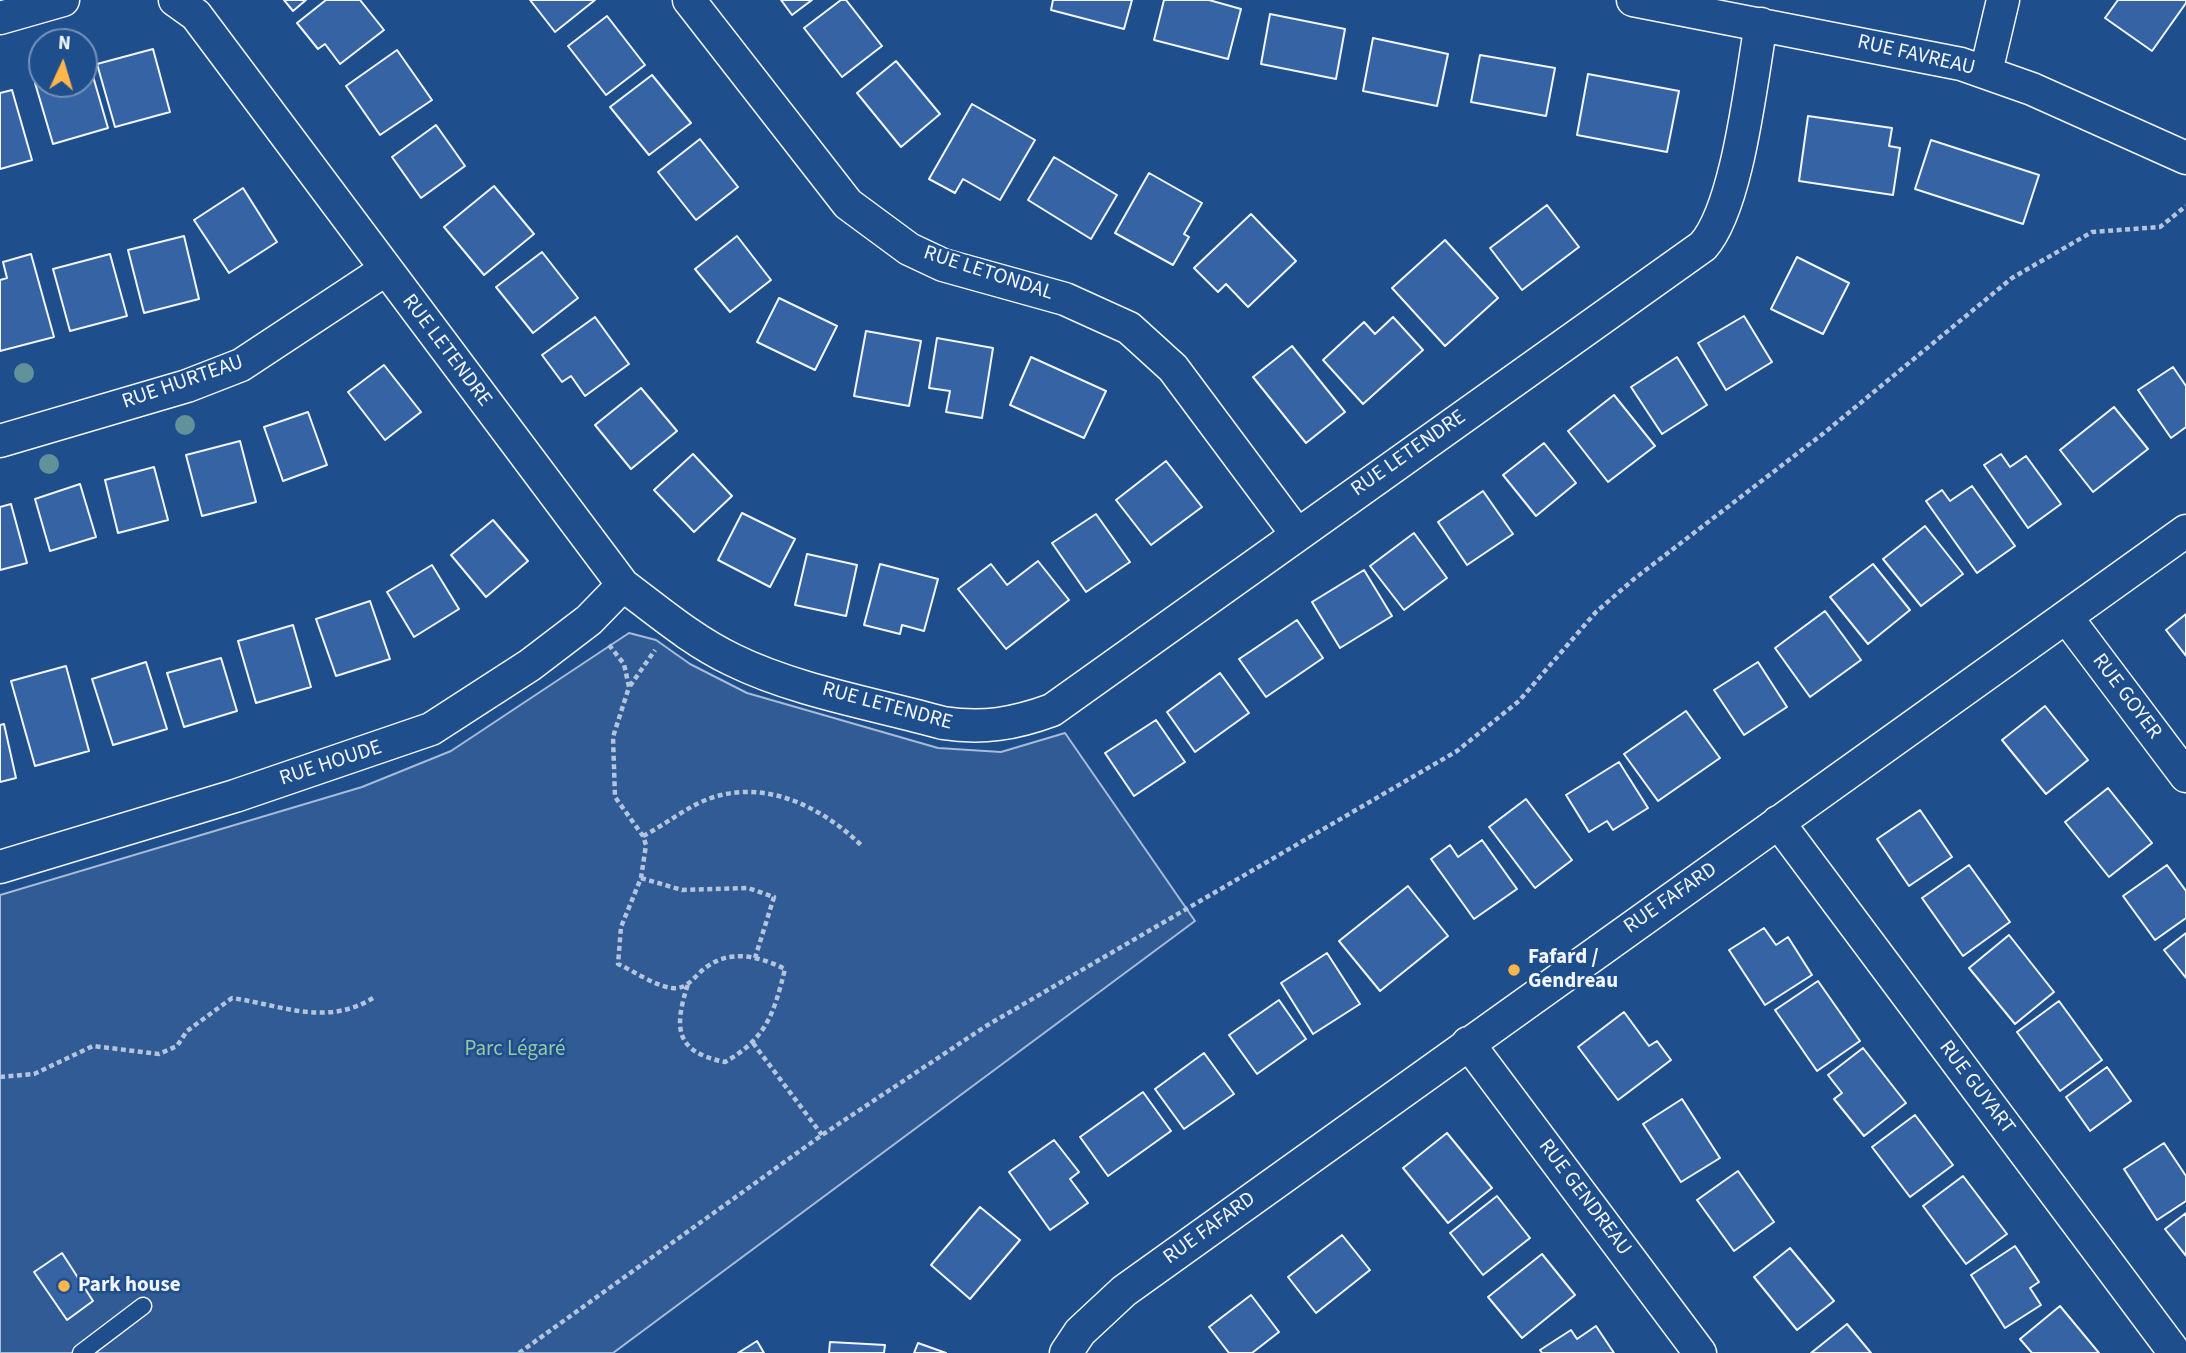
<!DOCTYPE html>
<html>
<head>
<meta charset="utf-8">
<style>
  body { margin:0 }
  #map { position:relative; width:2186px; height:1353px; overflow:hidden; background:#1f4e8c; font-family:"Source Sans 3",sans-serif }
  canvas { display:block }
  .north { position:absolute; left:28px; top:28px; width:70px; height:70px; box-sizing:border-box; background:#1f4e8c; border:2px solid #7391ba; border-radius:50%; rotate:4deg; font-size:19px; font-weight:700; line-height:28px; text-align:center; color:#f2f6ff }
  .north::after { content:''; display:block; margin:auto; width:24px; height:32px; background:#ffb74d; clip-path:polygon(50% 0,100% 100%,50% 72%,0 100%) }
</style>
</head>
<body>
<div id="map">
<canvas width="2186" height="1353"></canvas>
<div class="north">N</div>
</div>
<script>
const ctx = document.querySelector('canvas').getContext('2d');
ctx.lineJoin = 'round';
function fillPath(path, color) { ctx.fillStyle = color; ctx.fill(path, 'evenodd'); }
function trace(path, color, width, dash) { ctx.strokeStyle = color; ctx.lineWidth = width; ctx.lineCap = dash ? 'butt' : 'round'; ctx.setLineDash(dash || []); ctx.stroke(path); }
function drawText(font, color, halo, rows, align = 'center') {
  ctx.font = font + ' "Source Sans 3",sans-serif'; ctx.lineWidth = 5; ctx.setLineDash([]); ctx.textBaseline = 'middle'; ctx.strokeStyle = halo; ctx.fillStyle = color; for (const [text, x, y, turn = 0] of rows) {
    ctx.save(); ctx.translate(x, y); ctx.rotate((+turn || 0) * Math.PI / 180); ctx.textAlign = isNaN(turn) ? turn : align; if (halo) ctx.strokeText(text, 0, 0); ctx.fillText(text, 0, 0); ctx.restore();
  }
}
const green = new Path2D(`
  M629 633 656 640 690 664 747 693 938 748 1001 752 1065 733 1195 921 613 1353H0V895L362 787 451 751Z`);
const building = new Path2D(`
  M284 0H306L293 11Z
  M326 0H360L384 30 340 64 325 44 318 49 297 23Z
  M530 0H595L555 32Z
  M781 0H812L792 15Z
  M841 0H846L882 46 842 77 804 28Z
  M1053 0H1132L1124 29 1051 10Z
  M1164 0H1209L1241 9 1228 59 1154 40Z
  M2118 0H2186V3L2152 51 2105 18Z
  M1270 14 1345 29 1336 79 1261 64Z
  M607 16 645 65 606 95 568 46Z
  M1373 38 1448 54 1437 106 1363 91Z
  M153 49 170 112 115 127 97 64Z
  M397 50 432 100 380 135 346 86Z
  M1480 55 1555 68 1546 116 1471 102Z
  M896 61 940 114 901 147 857 93Z
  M90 66 108 128 53 144 35 83 84 84V68Z
  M1588 74 1679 91 1667 152 1577 135Z
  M652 75 691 123 649 155 610 107Z
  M12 90 32 160 0 169V93Z
  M972 104 1035 140 1000 200 963 179 955 193 929 179Z
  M1808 116 1892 128 1889 146 1900 148 1893 195 1799 181Z
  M436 125 465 166 421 198 392 157Z
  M700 139 738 187 696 220 658 172Z
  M1931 140 2039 175 2023 224 1915 189Z
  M1054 157 1117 195 1091 239 1028 200Z
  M1149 173 1202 203 1184 234 1189 237 1173 265 1115 233Z
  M494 186 534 234 484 275 444 227Z
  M243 188 277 242 229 273 194 220Z
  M1547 205 1579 247 1522 290 1490 248Z
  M1251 214 1296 261 1248 307 1226 284 1218 292 1194 268Z
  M184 236 199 299 144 313 128 250Z
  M737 236 771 280 730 312 695 269Z
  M1445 240 1498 298 1445 346 1392 288Z
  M542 252 578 298 533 333 496 287Z
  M31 254 54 337 0 351V280L7 278 3 262Z
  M110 254 127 316 70 331 53 269Z
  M1797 257 1849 283 1823 334 1771 309Z
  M779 298 837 326 815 370 757 342Z
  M1744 316 1772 362 1726 390 1698 343Z
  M595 317 629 364 585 396 571 376 562 382 542 355Z
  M1393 317 1423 350 1363 404 1323 360 1364 322 1375 334Z
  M866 331 921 341 909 406 854 396Z
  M937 338 993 348 982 418 946 412 950 391 929 388Z
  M1292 346 1345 412 1306 443 1253 377Z
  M1031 357 1106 391 1084 438 1010 405Z
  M1677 357 1707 405 1662 434 1631 387Z
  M384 365 421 412 385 440 348 392Z
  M2173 367 2186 386V427L2171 438 2138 390Z
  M641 388 677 431 631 469 595 425Z
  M1614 395 1655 446 1608 482 1568 431Z
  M2114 407 2148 449 2093 492 2060 450Z
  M308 412 327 465 283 481 264 427Z
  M240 441 256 502 202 516 186 455Z
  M1544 443 1576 483 1536 516 1503 475Z
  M693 454 732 496 694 532 654 490Z
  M2001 454 2010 467 2026 456 2061 504 2028 528 1984 465Z
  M1166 461 1202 507 1151 545 1116 500Z
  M154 467 168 520 118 533 105 480Z
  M80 484 96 537 50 551 35 499Z
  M1972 486 2015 546 1977 573 1926 501 1942 490 1950 501Z
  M1483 491 1513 534 1467 565 1438 522Z
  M11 504 27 563 0 570V507Z
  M742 513 795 539 770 587 718 560Z
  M1096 514 1130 562 1086 592 1052 543Z
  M493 520 528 561 486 597 451 555Z
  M1925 526 1963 574 1921 606 1883 559Z
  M1414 533 1447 578 1404 610 1370 566Z
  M807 554 857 565 846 616 795 605Z
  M1038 561 1069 600 1006 649 958 589 991 564 1007 585Z
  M880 564 938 579 924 631 902 625 900 634 864 625Z
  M1873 564 1910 610 1868 644 1830 597Z
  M432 565 459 609 414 637 387 592Z
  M1364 570 1392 616 1340 648 1312 602Z
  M370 601 390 659 336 676 316 619Z
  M1825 611 1861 660 1810 697 1775 648Z
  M2186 614V656L2166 630Z
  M1297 620 1323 658 1266 697 1239 659Z
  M293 625 311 687 256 703 238 641Z
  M221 658 237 711 184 727 167 673Z
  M146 662 167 729 113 745 92 679Z
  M1758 662 1787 707 1744 735 1714 690Z
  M66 666 89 751 35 766 11 681Z
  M1220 673 1249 713 1195 752 1167 712Z
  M2045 706 2088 760 2046 794 2002 740Z
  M1686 711 1720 758 1658 801 1624 754Z
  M1156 720 1185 762 1134 796 1105 753Z
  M4 724 16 778 0 782V725Z
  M1619 762 1648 808 1613 830 1607 821 1589 832 1566 795Z
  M2108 788 2152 843 2109 877 2065 822Z
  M1526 799 1572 860 1535 888 1489 827Z
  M1920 810 1952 857 1909 886 1877 839Z
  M1482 840 1517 889 1474 919 1431 859 1450 845 1458 857Z
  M1969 865 2010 922 1963 956 1922 898Z
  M2167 865 2186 891V918L2155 940 2123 896Z
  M1408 886 1448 936 1380 991 1339 941Z
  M1764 928 1776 945 1788 937 1812 975 1765 1005 1729 950Z
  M2186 933V978L2164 950Z
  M2009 935 2054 992 2015 1024 1969 968Z
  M1327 953 1360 1004 1313 1034 1281 983Z
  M1818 981 1860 1041 1817 1071 1775 1010Z
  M1279 1000 1306 1039 1257 1074 1229 1035Z
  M2059 1001 2102 1060 2060 1091 2017 1032Z
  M1624 1012 1649 1046 1657 1041 1671 1060 1618 1100 1578 1047Z
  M1863 1048 1906 1103 1864 1136 1834 1099 1842 1093 1828 1075Z
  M1204 1053 1234 1094 1184 1129 1155 1089Z
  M2107 1067 2131 1101 2090 1131 2066 1097Z
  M1143 1092 1171 1131 1108 1176 1080 1137Z
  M1682 1099 1720 1158 1681 1182 1643 1124Z
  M1915 1115 1953 1165 1910 1197 1872 1147Z
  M1447 1133 1492 1188 1448 1223 1403 1168Z
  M1054 1140 1079 1172 1070 1179 1088 1203 1050 1230 1009 1172Z
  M2164 1143 2186 1176V1201L2157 1220 2124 1169Z
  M1738 1171 1774 1222 1734 1251 1697 1200Z
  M1963 1176 2007 1234 1966 1264 1923 1206Z
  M1497 1196 1530 1238 1483 1275 1450 1233Z
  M980 1207 1020 1240 970 1299 931 1265Z
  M2186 1213V1256L2165 1229Z
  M1342 1235 1370 1270 1316 1313 1288 1277Z
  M2015 1246 2039 1282 2030 1288 2041 1305 2005 1328 1971 1275Z
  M1790 1248 1834 1301 1797 1330 1754 1277Z
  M62 1253 93 1301 67 1320 34 1272Z
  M1542 1254 1575 1295 1522 1338 1488 1297Z
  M1251 1295 1279 1332 1252 1353H1229L1209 1327Z
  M2060 1306 2099 1353H2032L2020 1339Z
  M1847 1324 1871 1353H1811Z
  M1596 1326 1614 1353H1542L1540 1350 1571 1330 1577 1339Z
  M757 1341 764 1353H738Z
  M830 1342 885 1345 884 1353H829Z
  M918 1343 946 1353H914Z`);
const path = new Path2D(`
  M609 645 624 664 629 687 613 737 615 797 643 836 646 845 641 878 621 927 618 964C634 971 655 986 672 988 689 990 696 973 708 966 732 949 761 957 785 969 774 1013 767 1038 725 1062 674 1052 674 1027 688 984
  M630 686 655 650
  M643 836C667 824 688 805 714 797 768 780 823 808 861 845
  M641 878 682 890 748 888 774 897 755 958
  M753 1043 822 1135
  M0 1077 34 1074 93 1046 159 1054 177 1046 187 1031 232 998C281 1005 326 1027 373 998
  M519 1353 822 1135 986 1026 1457 751 1519 701 1596 612 1634 579 1824 433 2012 278 2092 232 2160 227 2186 206`);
const lane = new Path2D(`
  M81 1353 143 1306`);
const street = new Path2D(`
  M175 0 196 15 623 585C659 612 693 641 733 660 796 691 875 704 943 723 983 729 1014 724 1052 710L1703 246C1738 207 1751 80 1761 24
  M689 0 848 204 909 249 943 265 1065 299 1129 328 1173 368 1296 533
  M1633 0 1961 64 2032 89 2186 158
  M0 18 63 0
  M1986 72 2003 0
  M0 441 187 386 241 365 385 270
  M2067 618 2186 776
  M1778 822 2175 1353
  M0 867 235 796 431 729 530 665 589 620 623 585
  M1468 1043 1700 1353
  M1066 1353 1080 1332 1124 1291 2186 531`);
const trees = [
  [24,373],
  [185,425],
  [49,464]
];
const markers = [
  [1514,970,7,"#ffb74d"],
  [64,1286,7,"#ffb74d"]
];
const streetNames = [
  ["RUE FAVREAU",1916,56,13],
  ["RUE LETONDAL",988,274,18],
  ["RUE LETENDRE",446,351,53],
  ["RUE HURTEAU",183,383,-19],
  ["RUE LETENDRE",1409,454,-35],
  ["RUE GOYER",2126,697,53],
  ["RUE LETENDRE",887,707,15],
  ["RUE HOUDE",331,764,-18],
  ["RUE FAFARD",1671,899,-35],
  ["RUE GUYART",1976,1088,53],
  ["RUE GENDREAU",1584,1198,53],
  ["RUE FAFARD",1210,1229,-36]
];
const poiNames = [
  ["Fafard /",1528,958],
  ["Gendreau",1528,982],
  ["Park house",78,1286]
];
const parkNames = [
  ["Parc Légaré",515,1050]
];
fillPath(green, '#305b95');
trace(green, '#a8bbd7', 2);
fillPath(building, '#3563a3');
trace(building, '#f2f6ff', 2);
trace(lane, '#f2f6ff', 19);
trace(street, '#f2f6ff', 35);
trace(path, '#b3c4dc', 4.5, [5, 3.5]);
trace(lane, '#1f4e8c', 16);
trace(street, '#1f4e8c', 32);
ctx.fillStyle = '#61919a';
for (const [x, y] of trees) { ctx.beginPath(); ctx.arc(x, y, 10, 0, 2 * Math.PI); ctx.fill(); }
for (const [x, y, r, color] of markers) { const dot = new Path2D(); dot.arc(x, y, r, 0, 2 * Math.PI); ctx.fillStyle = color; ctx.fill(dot); trace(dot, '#1f4e8c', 2.5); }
drawText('21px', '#f2f6ff', '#1f4e8c', streetNames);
drawText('bold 21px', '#f2f6ff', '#1f4e8c', poiNames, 'left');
drawText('21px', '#97c8a6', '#1f4e8c', parkNames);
</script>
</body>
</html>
